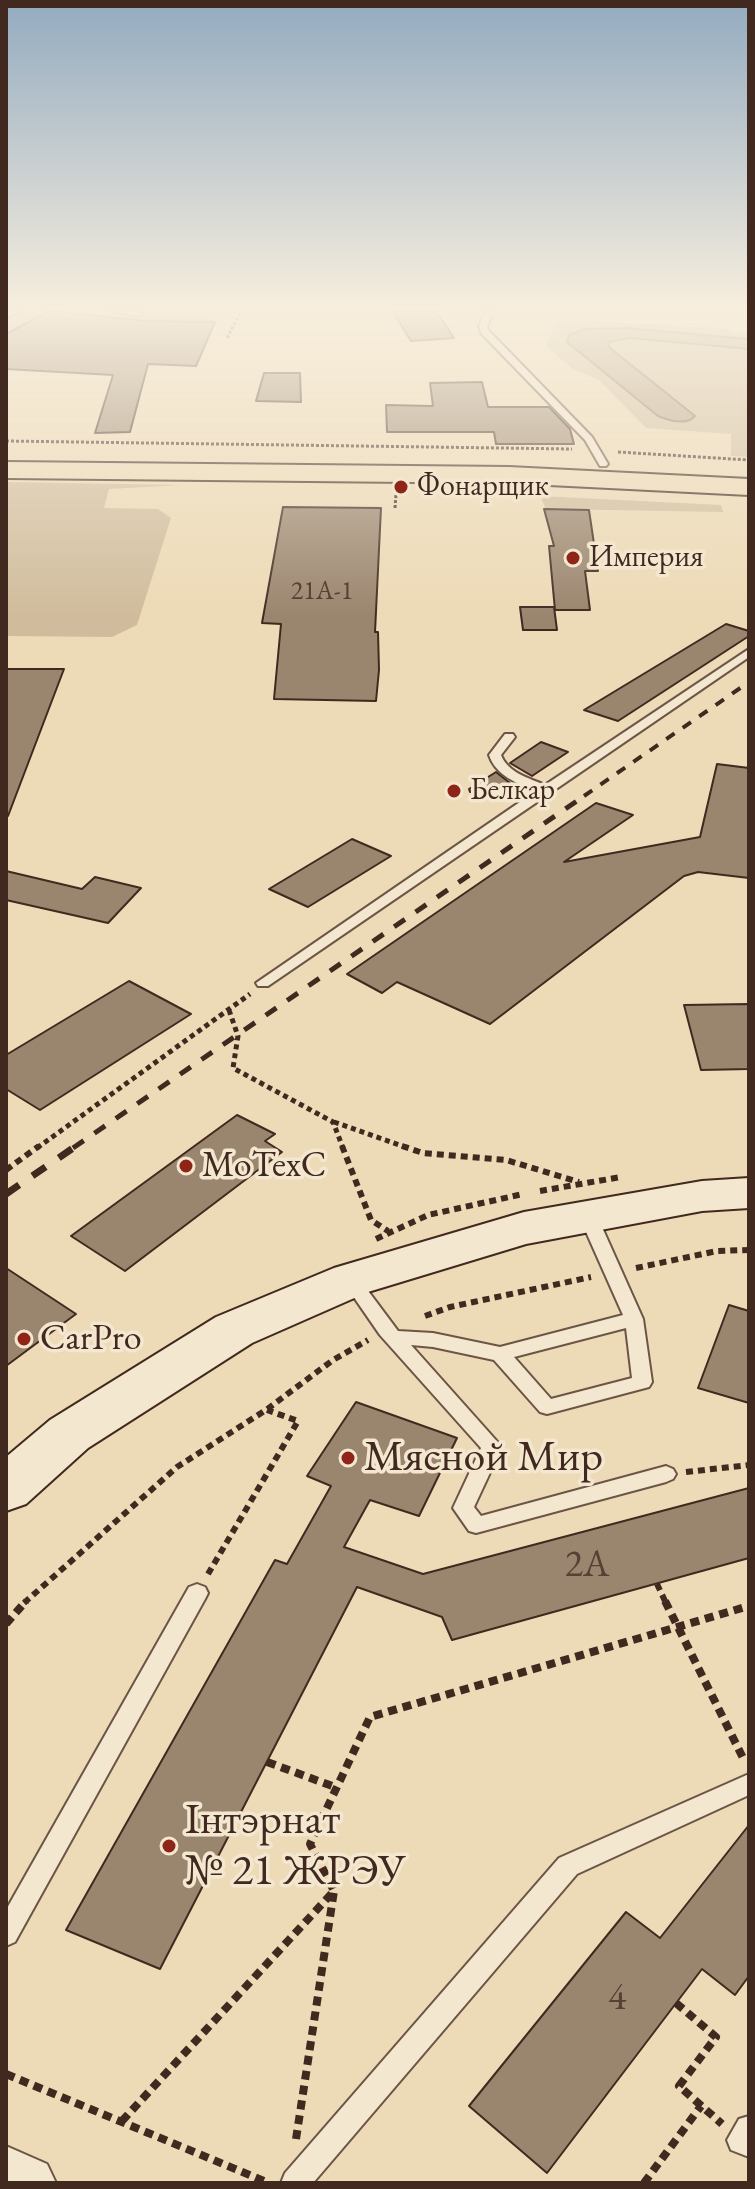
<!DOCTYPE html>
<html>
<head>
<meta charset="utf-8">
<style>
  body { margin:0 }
  #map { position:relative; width:755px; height:2189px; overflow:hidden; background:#eddab6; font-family:"EB Garamond",serif }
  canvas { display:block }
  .frame { position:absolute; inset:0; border:8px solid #412920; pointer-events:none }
</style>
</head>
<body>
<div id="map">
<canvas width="755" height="2189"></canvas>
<div class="frame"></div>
</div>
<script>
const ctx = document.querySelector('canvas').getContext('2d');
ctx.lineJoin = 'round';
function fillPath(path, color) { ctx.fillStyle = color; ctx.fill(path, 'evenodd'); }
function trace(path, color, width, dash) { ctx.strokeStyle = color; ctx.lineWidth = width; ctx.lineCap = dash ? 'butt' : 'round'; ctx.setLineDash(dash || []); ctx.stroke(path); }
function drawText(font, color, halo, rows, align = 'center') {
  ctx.font = font + ' "EB Garamond",serif'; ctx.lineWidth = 7; ctx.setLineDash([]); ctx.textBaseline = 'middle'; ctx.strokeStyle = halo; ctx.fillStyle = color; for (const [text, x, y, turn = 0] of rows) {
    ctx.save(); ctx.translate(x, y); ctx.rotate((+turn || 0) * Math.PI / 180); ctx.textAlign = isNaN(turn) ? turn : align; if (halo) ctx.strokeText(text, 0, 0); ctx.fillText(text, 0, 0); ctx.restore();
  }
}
const green = new Path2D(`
  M6 311H216L215 322H172L6 352Z
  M575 320 730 329 729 332 749 333V457L731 456V434L646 428 599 380 573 369 546 346 556 323Z
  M6 460 553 467V470L6 465Z
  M6 482 182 485 109 489 104 508 158 509 171 518 137 625 112 637 6 636Z
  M540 496 721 505 723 512 546 509Z`);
const water = new Path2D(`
  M626 328 749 339V349L630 338 608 342 610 348 695 416C686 426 670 421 658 416L567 342 569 335 584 329Z`);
const building = new Path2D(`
  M49 311 148 321 215 322 196 366 148 364 130 432 95 433 113 375 6 369V334Z
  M392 311H436L454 338 411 341Z
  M264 373H300L301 402 256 401Z
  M482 382 488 407H549L570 429 574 444H496L494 432H387L386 405 433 406 430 383Z
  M283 507 381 508 375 632H378L379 670 376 701 274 699 281 624 262 623Z
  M544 509 589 510 598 571H585L590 610H555L549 546H554Z
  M520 607H554L557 630H523Z
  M726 624 749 631V636L618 721 584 710Z
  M6 669H64L8 816 6 815Z
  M541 742 568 752 532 776 510 763Z
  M717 764 749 768V878L698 872 684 876 490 1024 397 982 382 993 347 974 596 803 633 815 564 862 700 837Z
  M496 772 510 783 470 792 469 789Z
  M352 839 391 856 308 907 269 889Z
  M6 871 82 889 95 877 141 888 108 923 6 900Z
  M129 981 191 1014 40 1110 6 1089V1055Z
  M749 1004V1069L701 1070 684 1005Z
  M237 1115 275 1134 265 1141 282 1152 125 1271 71 1236Z
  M6 1268 76 1314 6 1366Z
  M729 1305 749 1311V1403L698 1388Z
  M356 1402 457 1438 419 1516 370 1500 344 1547 423 1574 749 1488V1558L452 1640 442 1617 357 1587 160 1969 66 1930 275 1560 287 1564 331 1486 307 1476Z
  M749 1825V1976L735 1995 702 1969 547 2173 469 2106 626 1912 660 1938Z`);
const pathFar3 = new Path2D(`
  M227 338 241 311
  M6 441 572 449
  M618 452 749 460
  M395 508 396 494`);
const pathFar2 = new Path2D(`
  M229 1010 238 1036 233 1068 333 1122 343 1148
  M334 1122 408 1148
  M37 1148 250 994`);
const pathFar1 = new Path2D(`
  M342 1146 371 1220 388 1231
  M402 1146 423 1153 506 1160 579 1182
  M6 1170 39 1146
  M540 1191 621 1177
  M376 1239 428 1215 523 1194
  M636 1268 717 1251 749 1250
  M425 1316 450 1307 591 1277
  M686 1472 749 1465
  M208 1574 298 1421 267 1410
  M657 1584 666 1603
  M24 1603 177 1467 266 1410 333 1360 368 1340`);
const path = new Path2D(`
  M665 1601 745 1762
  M6 1624 26 1601
  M267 1762 335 1787
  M676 2003 716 2037 679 2086 722 2124
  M6 2074 269 2183
  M122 2121 334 1891 310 1844 370 1717 749 1606
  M296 2139 334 1891
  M644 2183 701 2106`);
const service = new Path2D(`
  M11 311H21L6 318V313Z
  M111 311H131L142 314 138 316Z
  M486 311H494L487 326 488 330 592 437 608 464 606 466H600L585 440 481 333 479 326Z
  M749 649V657L268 986H258L256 983 536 791C517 783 496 776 489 755L505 734H513L515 737 501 755C508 773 529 778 545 785Z
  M588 1210 597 1216 643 1319 652 1382 649 1387 547 1414 540 1412 494 1360 433 1347 411 1345 502 1447 474 1507 481 1516 666 1466 673 1469 676 1474 673 1479 666 1482 476 1533 469 1531 453 1508 481 1448 380 1335 342 1280 345 1276H357L398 1331 433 1333 500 1347 623 1315 579 1216ZM626 1328 632 1378 551 1399 514 1357Z
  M197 1584 205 1587 208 1593 205 1599 15 1942 6 1946V1910L189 1587Z
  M749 1774V1795L577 1874 313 2183H281L285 2173 559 1858Z
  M749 2116V2157L731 2150 727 2140 739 2119Z`);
const minor = new Path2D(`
  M6 2146 47 2164 56 2183H6Z`);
const secondary = new Path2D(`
  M749 1178V1208L702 1211 526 1244 368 1292 252 1343 88 1448 26 1504 6 1511V1457L50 1420 216 1317 334 1268 524 1212 702 1181Z`);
const primary = new Path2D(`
  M6 462 509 467 749 479V495L509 483 6 478Z`);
const railFar2 = new Path2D(`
  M584 796 749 682`);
const railFar1 = new Path2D(`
  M73 1148 587 794`);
const rail = new Path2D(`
  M6 1194 76 1146`);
const markers = [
  [401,487,8,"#8f2418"],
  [573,558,8,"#8f2418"],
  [454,791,8,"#8f2418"],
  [186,1166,8,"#8f2418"],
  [24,1339,8,"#8f2418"],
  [348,1458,8,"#8f2418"],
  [169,1846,8,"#8f2418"]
];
const farNumbernames = [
  ["21А-1",322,592]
];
const farPoinames = [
  ["Фонарщик",417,487],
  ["Империя",589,558],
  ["Белкар",470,791]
];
const poiNames = [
  ["MoTexC",202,1166],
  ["CarPro",40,1339]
];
const nearNumbernames = [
  ["2А",587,1566],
  ["4",617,1999]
];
const nearPoinames = [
  ["Мясной Мир",364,1458],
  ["Інтэрнат",185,1821],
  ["№ 21 ЖРЭУ",185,1872]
];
fillPath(green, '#d0bc9c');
fillPath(water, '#b39e83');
trace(water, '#856f5b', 2);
fillPath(building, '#9a856e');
trace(building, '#412920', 2);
trace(service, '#6c5546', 4);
trace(minor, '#6c5546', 4);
trace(secondary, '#412920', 4);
trace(primary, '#412920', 4);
trace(pathFar3, '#412920', 3, [3, 2]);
trace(pathFar2, '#412920', 5, [5, 4]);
trace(pathFar1, '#412920', 6, [7, 5]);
trace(path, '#412920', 8, [9, 6]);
fillPath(service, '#f3e7d0');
fillPath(minor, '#f3e7d0');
fillPath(secondary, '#f3e7d0');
fillPath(primary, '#eddab6');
trace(railFar2, '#412920', 4, [10, 10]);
trace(railFar1, '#412920', 5, [13, 13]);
trace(rail, '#412920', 7, [16, 16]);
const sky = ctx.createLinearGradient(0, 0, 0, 617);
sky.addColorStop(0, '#93abc0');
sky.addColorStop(0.5, '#f7eede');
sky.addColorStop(1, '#f7eede00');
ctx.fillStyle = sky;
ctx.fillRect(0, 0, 755, 617);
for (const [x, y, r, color] of markers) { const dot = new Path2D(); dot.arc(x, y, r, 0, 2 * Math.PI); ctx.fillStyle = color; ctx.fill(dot); trace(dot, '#f3e7d0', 3); }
drawText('26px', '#574034', null, farNumbernames);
drawText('30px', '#412920', '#f3e7d0', farPoinames, 'left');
drawText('36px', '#412920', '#f3e7d0', poiNames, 'left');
drawText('38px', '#574034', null, nearNumbernames);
drawText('44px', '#412920', '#f3e7d0', nearPoinames, 'left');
</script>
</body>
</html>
